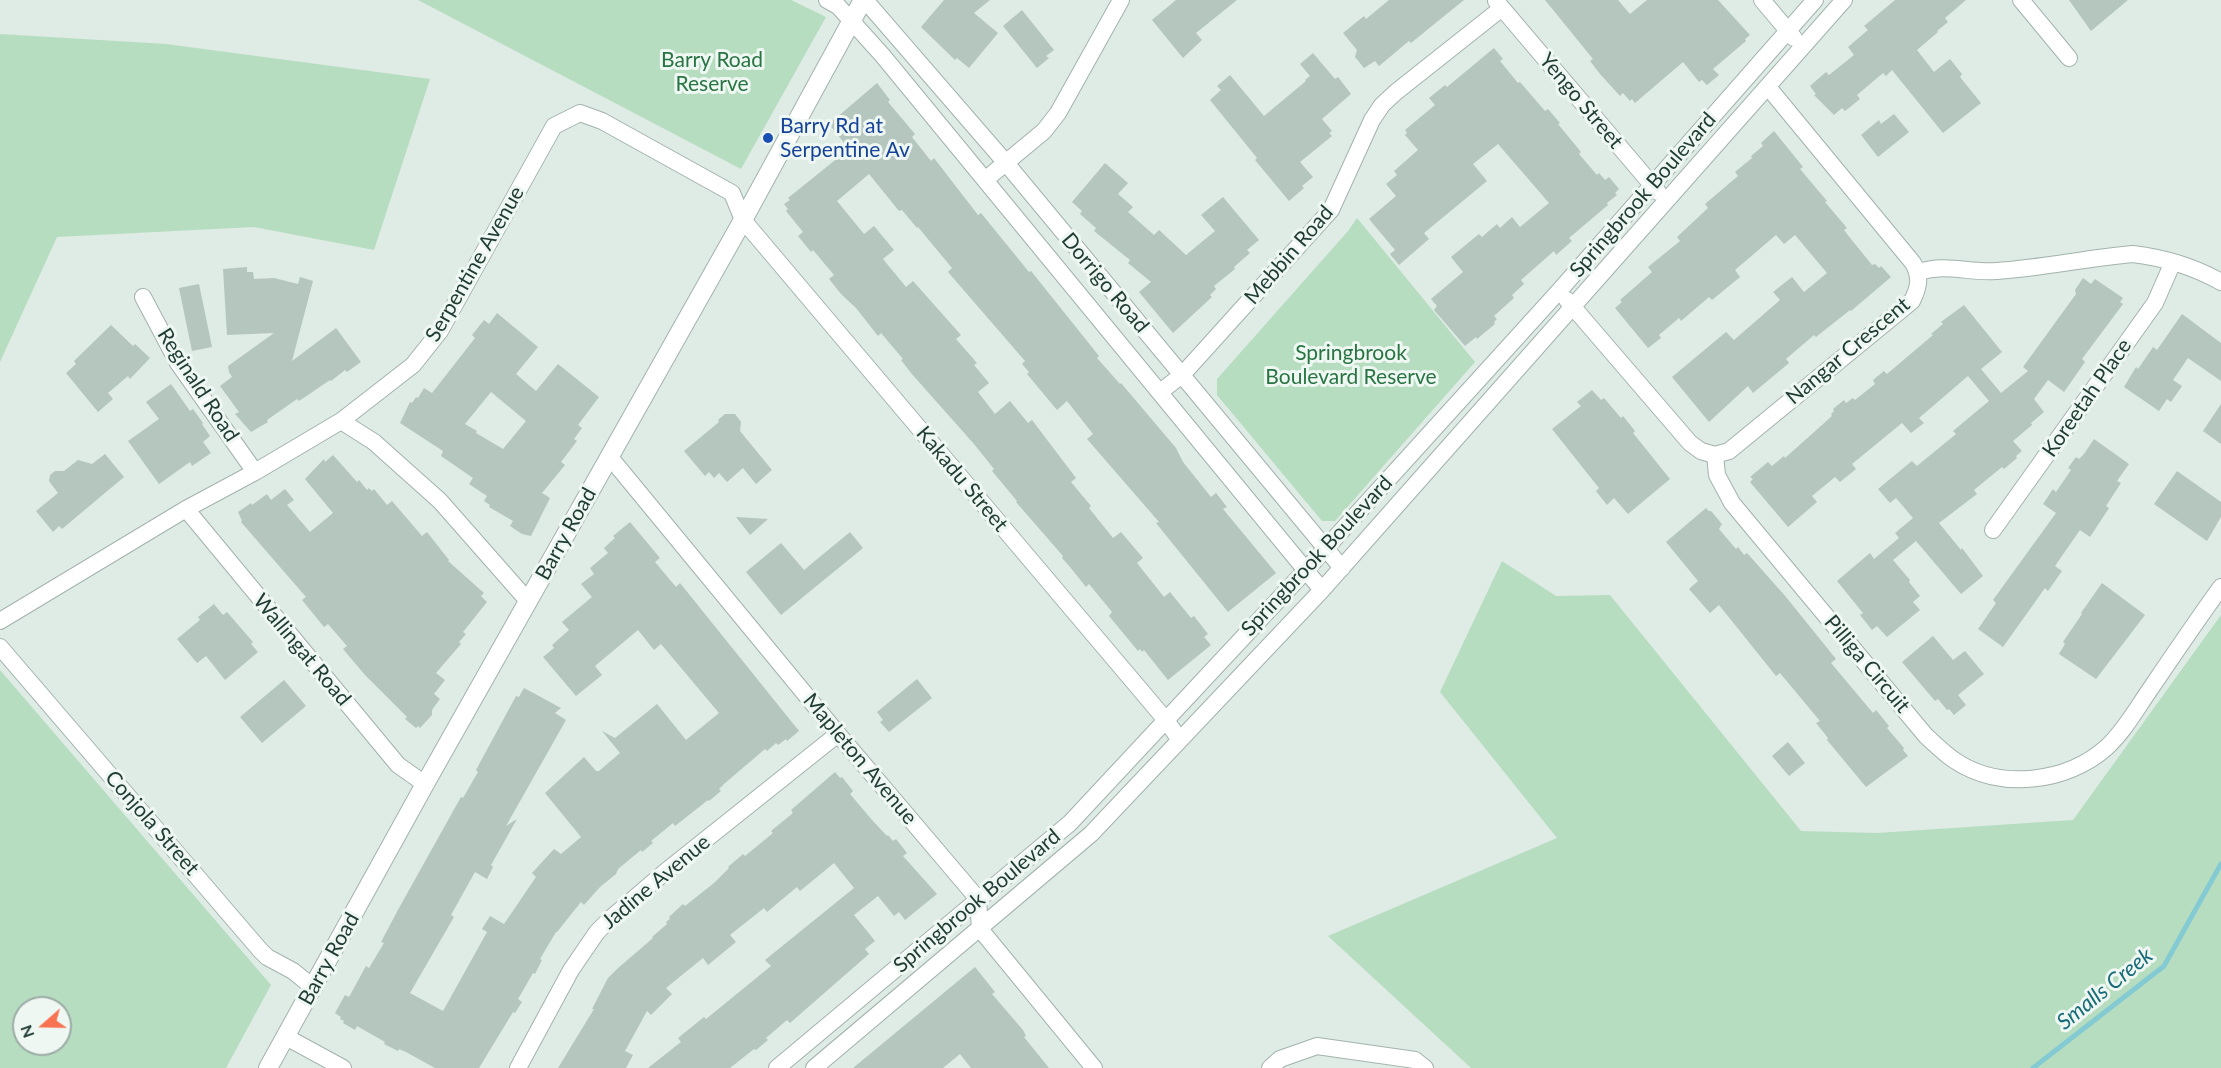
<!DOCTYPE html>
<html>
<head>
<meta charset="utf-8">
<style>
  body { margin:0 }
  #map { position:relative; width:2221px; height:1068px; overflow:hidden; background:#dfebe5; font-family:Lato,sans-serif }
  canvas { display:block }
  .north { position:absolute; left:12px; top:996px; width:60px; height:60px; box-sizing:border-box; background:#eff7f3; border:2px solid #9caca6; border-radius:50%; rotate:250deg; font-size:16px; font-weight:700; line-height:24px; text-align:center; color:#1f3b33 }
  .north::after { content:''; display:block; margin:auto; width:21px; height:27px; background:#f77351; clip-path:polygon(50% 0,100% 100%,50% 72%,0 100%) }
</style>
</head>
<body>
<div id="map">
<canvas width="2221" height="1068"></canvas>
<div class="north">N</div>
</div>
<script>
const ctx = document.querySelector('canvas').getContext('2d');
ctx.lineJoin = 'round';
function fillPath(path, color) { ctx.fillStyle = color; ctx.fill(path, 'evenodd'); }
function trace(path, color, width, dash) { ctx.strokeStyle = color; ctx.lineWidth = width; ctx.lineCap = dash ? 'butt' : 'round'; ctx.setLineDash(dash || []); ctx.stroke(path); }
function drawText(font, color, halo, rows, align = 'center') {
  ctx.font = font + ' Lato,sans-serif'; ctx.lineWidth = 6; ctx.setLineDash([]); ctx.textBaseline = 'middle'; ctx.strokeStyle = halo; ctx.fillStyle = color; for (const [text, x, y, turn = 0] of rows) {
    ctx.save(); ctx.translate(x, y); ctx.rotate((+turn || 0) * Math.PI / 180); ctx.textAlign = isNaN(turn) ? turn : align; if (halo) ctx.strokeText(text, 0, 0); ctx.fillText(text, 0, 0); ctx.restore();
  }
}
const green = new Path2D(`
  M418 0H791L826 17 741 169Z
  M0 34 166 44 430 79 374 250 254 227 57 237 0 362Z
  M1357 218 1475 362 1335 521H1322L1217 395V379L1348 231Z
  M1502 561 1556 596 1610 595 1801 831 1877 833 2073 820 2221 615V1068H1471L1328 936 1557 838 1440 692Z
  M0 670 271 985 226 1068H0ZM24 1008H60V1044H24Z`);
const stream = new Path2D(`
  M2033 1068 2164 966 2221 864`);
const building = new Path2D(`
  M944 0H990L974 13 998 33 969 68 957 58 955 60 921 27Z
  M1176 0H1237L1196 33 1202 40 1183 58 1152 20Z
  M1389 0H1464L1411 43 1409 41 1379 66 1375 61 1364 68 1355 57 1357 50 1343 33 1364 16 1366 19Z
  M1545 0H1618L1630 14 1647 0H1718L1750 35 1745 39 1746 41 1713 69 1719 75 1707 85 1702 80 1699 82 1683 62 1635 103 1632 99 1630 101 1623 93 1620 96 1600 74 1590 61 1593 59Z
  M1895 0H1966L1945 18 1948 22 1937 31 1938 32 1917 50 1934 72 1950 59 1962 74 1960 77 1981 103 1943 133 1892 70 1886 76 1883 73 1857 95 1860 99 1845 111 1842 108 1834 115 1814 95 1816 94 1810 86 1826 72 1829 75 1854 55 1848 47 1868 30 1864 26Z
  M2069 0H2128L2091 31Z
  M1022 10 1054 50 1046 56 1049 58 1037 68 1003 26Z
  M1494 48 1503 59 1500 61 1518 83 1520 82 1545 111 1548 109 1560 123 1558 124 1581 152 1579 154 1597 175 1599 173 1605 180 1609 177 1619 189 1615 193 1617 195 1607 203 1608 205 1569 238 1572 241 1556 255 1554 251 1521 280 1524 284 1512 295 1514 298 1494 316 1497 319 1494 322 1495 324 1477 339 1476 337 1465 346 1434 310 1437 306 1431 299 1463 272 1451 257 1479 234 1482 237 1497 224 1500 228 1512 217 1520 227 1549 203 1498 144 1473 164 1487 181 1424 233 1429 239 1399 265 1390 254 1395 250 1369 219 1396 196 1386 184 1397 175 1394 171 1418 150 1405 135 1407 133 1405 130 1435 105 1429 98 1445 85 1447 87Z
  M1313 53 1335 79 1338 77 1351 94 1322 119 1332 131 1329 133 1332 136 1300 162 1313 177 1302 186 1304 188 1289 201 1255 160 1257 158 1210 100 1221 90 1217 86 1230 75 1264 116 1306 81 1305 80 1310 76 1300 64Z
  M877 83 890 100 888 102 915 134 912 137 931 161 934 158 978 215 981 213 1029 272 1031 271 1099 356 1097 358 1120 384 1121 383 1176 448 1183 462 1211 497 1216 493 1227 507 1223 509 1276 573 1228 612 1156 523 1159 522 1087 439 1093 434 1067 401 1057 410 1027 374 1029 372 1022 364 1025 361 948 272 952 268 918 227 917 228 902 210 899 211 869 174 837 201 864 234 874 226 894 250 883 259 906 287 913 281 961 335 956 339 977 363 974 365 989 383 978 392 995 414 1010 401 1028 423 1032 420 1076 478 1071 482 1091 506 1089 508 1113 538 1121 532 1143 558 1137 563 1164 597 1170 592 1191 618 1194 616 1208 634 1204 637 1211 645 1168 680 1144 650 1142 652 1140 649 1138 651 1109 616 1112 612 1089 584 1086 587 1070 567 1062 558 1063 556 1016 502 1017 501 992 471 994 469 974 444 911 373 901 360 903 359 881 333 878 336 856 308 841 294 829 279 834 275 813 250 811 252 798 236 803 232 786 211 788 209 784 204 790 200 788 198 849 149 829 124Z
  M1894 114 1909 132 1878 157 1861 135 1879 120 1881 124Z
  M1774 131 1803 167 1800 169 1827 201 1825 202 1847 228 1844 230 1847 234 1872 265 1875 264 1879 268 1881 266 1891 277 1851 311 1850 310 1816 337 1814 335 1786 359 1789 363 1753 393 1748 386 1709 422 1672 377 1726 332 1734 340 1780 300 1773 292 1792 277 1804 292 1827 273 1795 235 1784 244 1776 235 1735 270 1740 277 1712 300 1709 297 1681 321 1679 318 1659 335 1661 338 1648 348 1615 308 1622 302 1620 300 1652 272 1648 267 1680 241 1677 237 1708 208 1705 204 1738 176 1735 172 1752 158 1751 156 1763 146 1761 143Z
  M1105 163 1128 183 1118 194 1133 207 1128 212 1154 235 1159 230 1186 255 1215 231 1201 215 1223 197 1259 240 1247 250 1250 253 1234 267 1235 269 1214 286 1216 289 1210 295 1212 297 1173 333 1139 292 1151 282 1128 263 1130 260 1094 231 1096 228 1080 214 1082 211 1072 202Z
  M247 267V272H253L254 279 274 278 298 284 300 277 313 281 292 361 336 328 361 362 347 372 345 370 331 381 330 380 299 401 297 399 267 420 268 422 251 432 235 414 239 412 220 386 232 377 229 372 228 366 274 333 227 335 223 269Z
  M2083 278 2091 284 2095 279 2123 298 2120 302 2123 304 2082 359 2085 362 2064 392 2048 380 2034 399 2044 412 2031 423 2032 425 2013 441 2022 451 2016 456 2017 458 2004 469 2002 467 1974 490 1977 494 1939 523 1961 550 1962 548 1983 576 1961 594 1916 541 1893 560 1910 580 1909 582 1920 596 1913 602 1920 610 1887 637 1877 626 1872 630 1860 615 1863 613 1837 581 1870 553 1874 559 1899 538 1895 533 1913 518 1896 498 1890 503 1878 489 1912 461 1917 466 1956 434 1953 431 1989 401 1968 376 1919 418 1924 423 1911 433 1902 423 1852 464 1856 469 1840 482 1835 477 1812 496 1817 502 1788 527 1750 482 1753 479 1750 477 1768 462 1772 466 1784 456 1785 458 1832 416 1831 414 1834 411 1833 409 1844 400 1846 403 1853 398 1855 400 1875 384 1873 380 1884 371 1887 374 1933 335 1931 334 1943 324 1941 322 1964 305 2002 352 1981 369 2001 393 2028 371 2023 367 2076 294 2075 290Z
  M199 284 212 347 192 351 179 288Z
  M497 313 538 347 516 374 536 391 558 364 599 397 578 425 582 428 574 439 577 441 561 462 565 465 542 493 550 498 531 536 522 534 510 526 513 521 489 507 490 505 484 501 487 496 469 484 473 478 441 456 443 451 400 423 410 402 412 403 416 397 418 398 424 388 432 393 475 338 472 335 484 320 489 324ZM491 392 526 421 503 449 476 433 477 431 465 424Z
  M2182 314 2221 343V381L2188 358 2173 380 2182 386 2171 402 2167 399 2159 411 2124 387 2136 367 2138 369 2153 347 2157 350Z
  M111 325 133 346 135 344 150 358 130 379 128 376 108 393 113 399 98 412 66 373 76 364 74 361Z
  M171 384 190 411 193 409 203 423 202 424 210 436 203 442 211 453 192 466 190 462 159 484 128 441 159 419 146 402Z
  M1592 390 1601 400 1604 398 1621 418 1623 416 1635 431 1633 433 1670 479 1628 514 1614 498 1607 505 1596 491 1599 488 1552 429 1581 406 1577 402Z
  M2221 404V444L2203 431Z
  M725 414H735L741 422 740 431 772 470 756 484 743 468 727 482 719 473 714 478 709 472 705 476 684 451 719 422 718 420Z
  M2094 439 2129 464 2117 481 2121 483 2106 506 2109 508 2090 537 2080 530 2055 566 2062 571 2048 591 2045 588 2003 647 1978 629 1996 603 1993 600 2056 513 2043 504 2053 489 2056 492 2071 470 2068 468 2076 457 2079 459 2084 454Z
  M105 454 124 477 62 529 59 526 53 532 36 511 58 493 49 481 50 475 55 471H64L78 460 92 464Z
  M333 455 357 482 359 480 367 490 369 488 372 491 374 489 387 505 392 501 422 536 427 532 449 560 448 561 484 593 481 596 487 602 463 632 466 634 459 642 461 644 436 673 445 680 434 694 440 699 432 710V715L420 728 418 726 416 728 405 719 407 717 365 675 343 649 347 646 328 624 324 627 302 600 306 597 241 522 242 521 238 512 251 503 252 505 267 494 271 500 285 489 294 500 287 505 310 532 333 513 305 479 324 459 325 462Z
  M2177 471 2221 502V517L2207 541 2154 504Z
  M1706 508 1709 511H1711L1722 524 1719 529 1736 549 1738 547 1744 555 1747 553 1786 597 1836 659 1831 663 1873 713 1876 710 1889 726 1887 728 1904 748 1903 750 1908 756 1866 787 1827 740 1828 738 1816 723 1820 721 1780 673 1776 676 1719 605 1710 613 1689 589 1698 581 1666 542Z
  M736 517 768 519 750 535Z
  M630 522 660 558 655 562 676 587 680 583 799 731 787 741 786 739 778 745 776 743 767 751 765 749 724 784 719 789 721 791 709 801 708 800 675 826 673 823 651 841 653 843 642 852 641 850 618 869 616 874 600 887 584 905 581 902 557 932H556L540 959 542 960 535 974 533 973 518 999 522 1002 515 1013 513 1012 479 1068H435L406 1052 399 1049 398 1051 384 1044 385 1042 357 1026 355 1030 343 1023 344 1021 340 1019 341 1017 335 1013 345 995 349 997 366 966 369 968 384 943 381 942 399 908 461 797 463 798 478 772 476 770 516 696 519 697 524 688 561 708 555 713 566 720 506 826 517 819 491 865 493 867 487 879 475 872 451 915 454 917 410 993 443 1011 487 932 482 929 490 916 504 924 536 877 532 873 554 849 561 854 581 837 545 793 584 757 596 771H599L620 753 602 731 615 738 657 704 686 740 719 713 661 644 654 650 638 630 595 666 602 675 576 696 543 657 554 648 552 645 569 630 562 622 592 597 581 584 594 574 590 568 608 553 604 548 615 538 613 536Z
  M850 532 863 548 781 615 746 572 781 543 804 570Z
  M2102 583 2145 615 2096 679 2059 654 2065 644 2063 642 2082 614 2081 613Z
  M214 604 223 615 227 612 253 642 251 644 258 652 225 680 206 656 197 663 177 639 200 620 198 617Z
  M1933 636 1953 660 1965 651 1984 674 1958 695 1966 705 1954 715 1949 709 1947 710 1938 699 1935 701 1902 662Z
  M917 679 932 698 889 732 880 722 883 720 877 712Z
  M284 680 306 706 262 743 240 717Z
  M1788 742 1805 763 1789 776 1772 756Z
  M835 772 840 778 842 777 853 791 850 794 872 820 887 836 888 835 893 841 896 839 907 853 903 856 937 894 905 920 899 912 894 916 878 896 854 915 875 941 865 949 869 954 790 1023 787 1020 766 1038 768 1040 756 1050 754 1049 730 1068H648L681 1042 678 1038 704 1017 706 1019 771 966 765 960 854 888 834 863 800 891 797 887 767 912 764 908 730 935 736 942 708 965 703 958 666 988 672 994 651 1015 647 1011 625 1051 633 1055 626 1068H558L594 1009H592L608 978 617 969 653 938 652 937 667 924 666 922 670 919 669 917 683 904 685 906 714 883 729 868 728 867 743 854 745 856 773 833 771 831 793 813 791 810Z
  M975 967 995 992 992 994 1023 1030 1026 1036 1024 1037 1049 1068H971L960 1054 943 1068H853Z`);
const minor = new Path2D(`
  M827 0 838 6 883 56 1322 590
  M865 0 1006 163 1342 568
  M1762 0 1794 38
  M2021 0 2069 58
  M1496 1 1658 192
  M985 180 1044 131 1058 113 1121 0
  M1918 272C1947 263 1967 273 1996 271 2042 268 2087 258 2133 254 2165 258 2193 266 2221 282
  M143 297 178 363 255 472
  M1567 300 1690 443 1701 451 1715 455 1717 475 1732 503 1926 736C1935 744 1944 753 1954 760 1999 791 2067 783 2107 747 2125 730 2137 708 2151 688 2174 654 2197 620 2221 587
  M1160 392 1182 375 1331 210 1372 120 1382 105 1396 92 1502 8
  M341 421 374 442 440 501 528 601
  M1715 455 1729 451 1912 301C1919 287 1921 277 1913 263L1768 87
  M609 456 838 734 978 899 980 929 1094 1068
  M186 509 398 765 425 784
  M1993 530 2155 303 2173 262
  M0 621 186 509 255 472 341 421 413 365 440 331 554 126 580 113 602 121 732 193 743 220 1165 719 1180 740
  M0 647 260 950 267 957 293 971 314 988
  M286 1037 343 1068
  M518 1068 571 970 597 932 611 918 665 872 838 734
  M777 1068 1070 823 1306 570 1559 291 1815 0
  M814 1068 1091 834 1322 590 1844 0
  M1270 1068 1280 1059 1317 1046 1415 1060 1425 1068`);
const tertiary = new Path2D(`
  M268 1068 425 784 743 220 863 0`);
const markers = [
  [768,138,6,"#1a4fb4"]
];
const parkNames = [
  ["Barry Road",712,60],
  ["Reserve",712,84],
  ["Springbrook",1351,353],
  ["Boulevard Reserve",1351,377]
];
const streetNames = [
  ["Yengo Street",1581,101,50],
  ["Springbrook Boulevard",1643,195,-49],
  ["Mebbin Road",1289,255,-49],
  ["Serpentine Avenue",475,264,-60],
  ["Dorrigo Road",1105,283,50],
  ["Nangar Crescent",1848,351,-40],
  ["Reginald Road",198,385,57],
  ["Koreetah Place",2087,398,-55],
  ["Kakadu Street",962,479,50],
  ["Barry Road",566,534,-61],
  ["Springbrook Boulevard",1317,556,-47],
  ["Wallingat Road",302,650,50],
  ["Pilliga Circuit",1867,664,50],
  ["Mapleton Avenue",860,759,50],
  ["Conjola Street",152,823,49],
  ["Jadine Avenue",656,882,-40],
  ["Springbrook Boulevard",977,901,-40],
  ["Barry Road",329,959,-61]
];
const transitNames = [
  ["Barry Rd at",780,126],
  ["Serpentine Av",780,150]
];
const waterNames = [
  ["Smalls Creek",2105,989,-39]
];
fillPath(green, '#b7ddc0');
trace(stream, '#84cad3', 5);
fillPath(building, '#b4c6be');
trace(minor, '#a2b3ac', 18);
trace(tertiary, '#a2b3ac', 20);
trace(minor, '#fff', 16);
trace(tertiary, '#fff', 18);
for (const [x, y, r, color] of markers) { const dot = new Path2D(); dot.arc(x, y, r, 0, 2 * Math.PI); ctx.fillStyle = color; ctx.fill(dot); trace(dot, '#eff7f3', 2); }
drawText('21px', '#287443', '#eff7f3', parkNames);
drawText('21px', '#1f3b33', '#eff7f3', streetNames);
drawText('21px', '#164399', '#eff7f3', transitNames, 'left');
drawText('italic 22px', '#186c79', '#eff7f3', waterNames);
</script>
</body>
</html>
